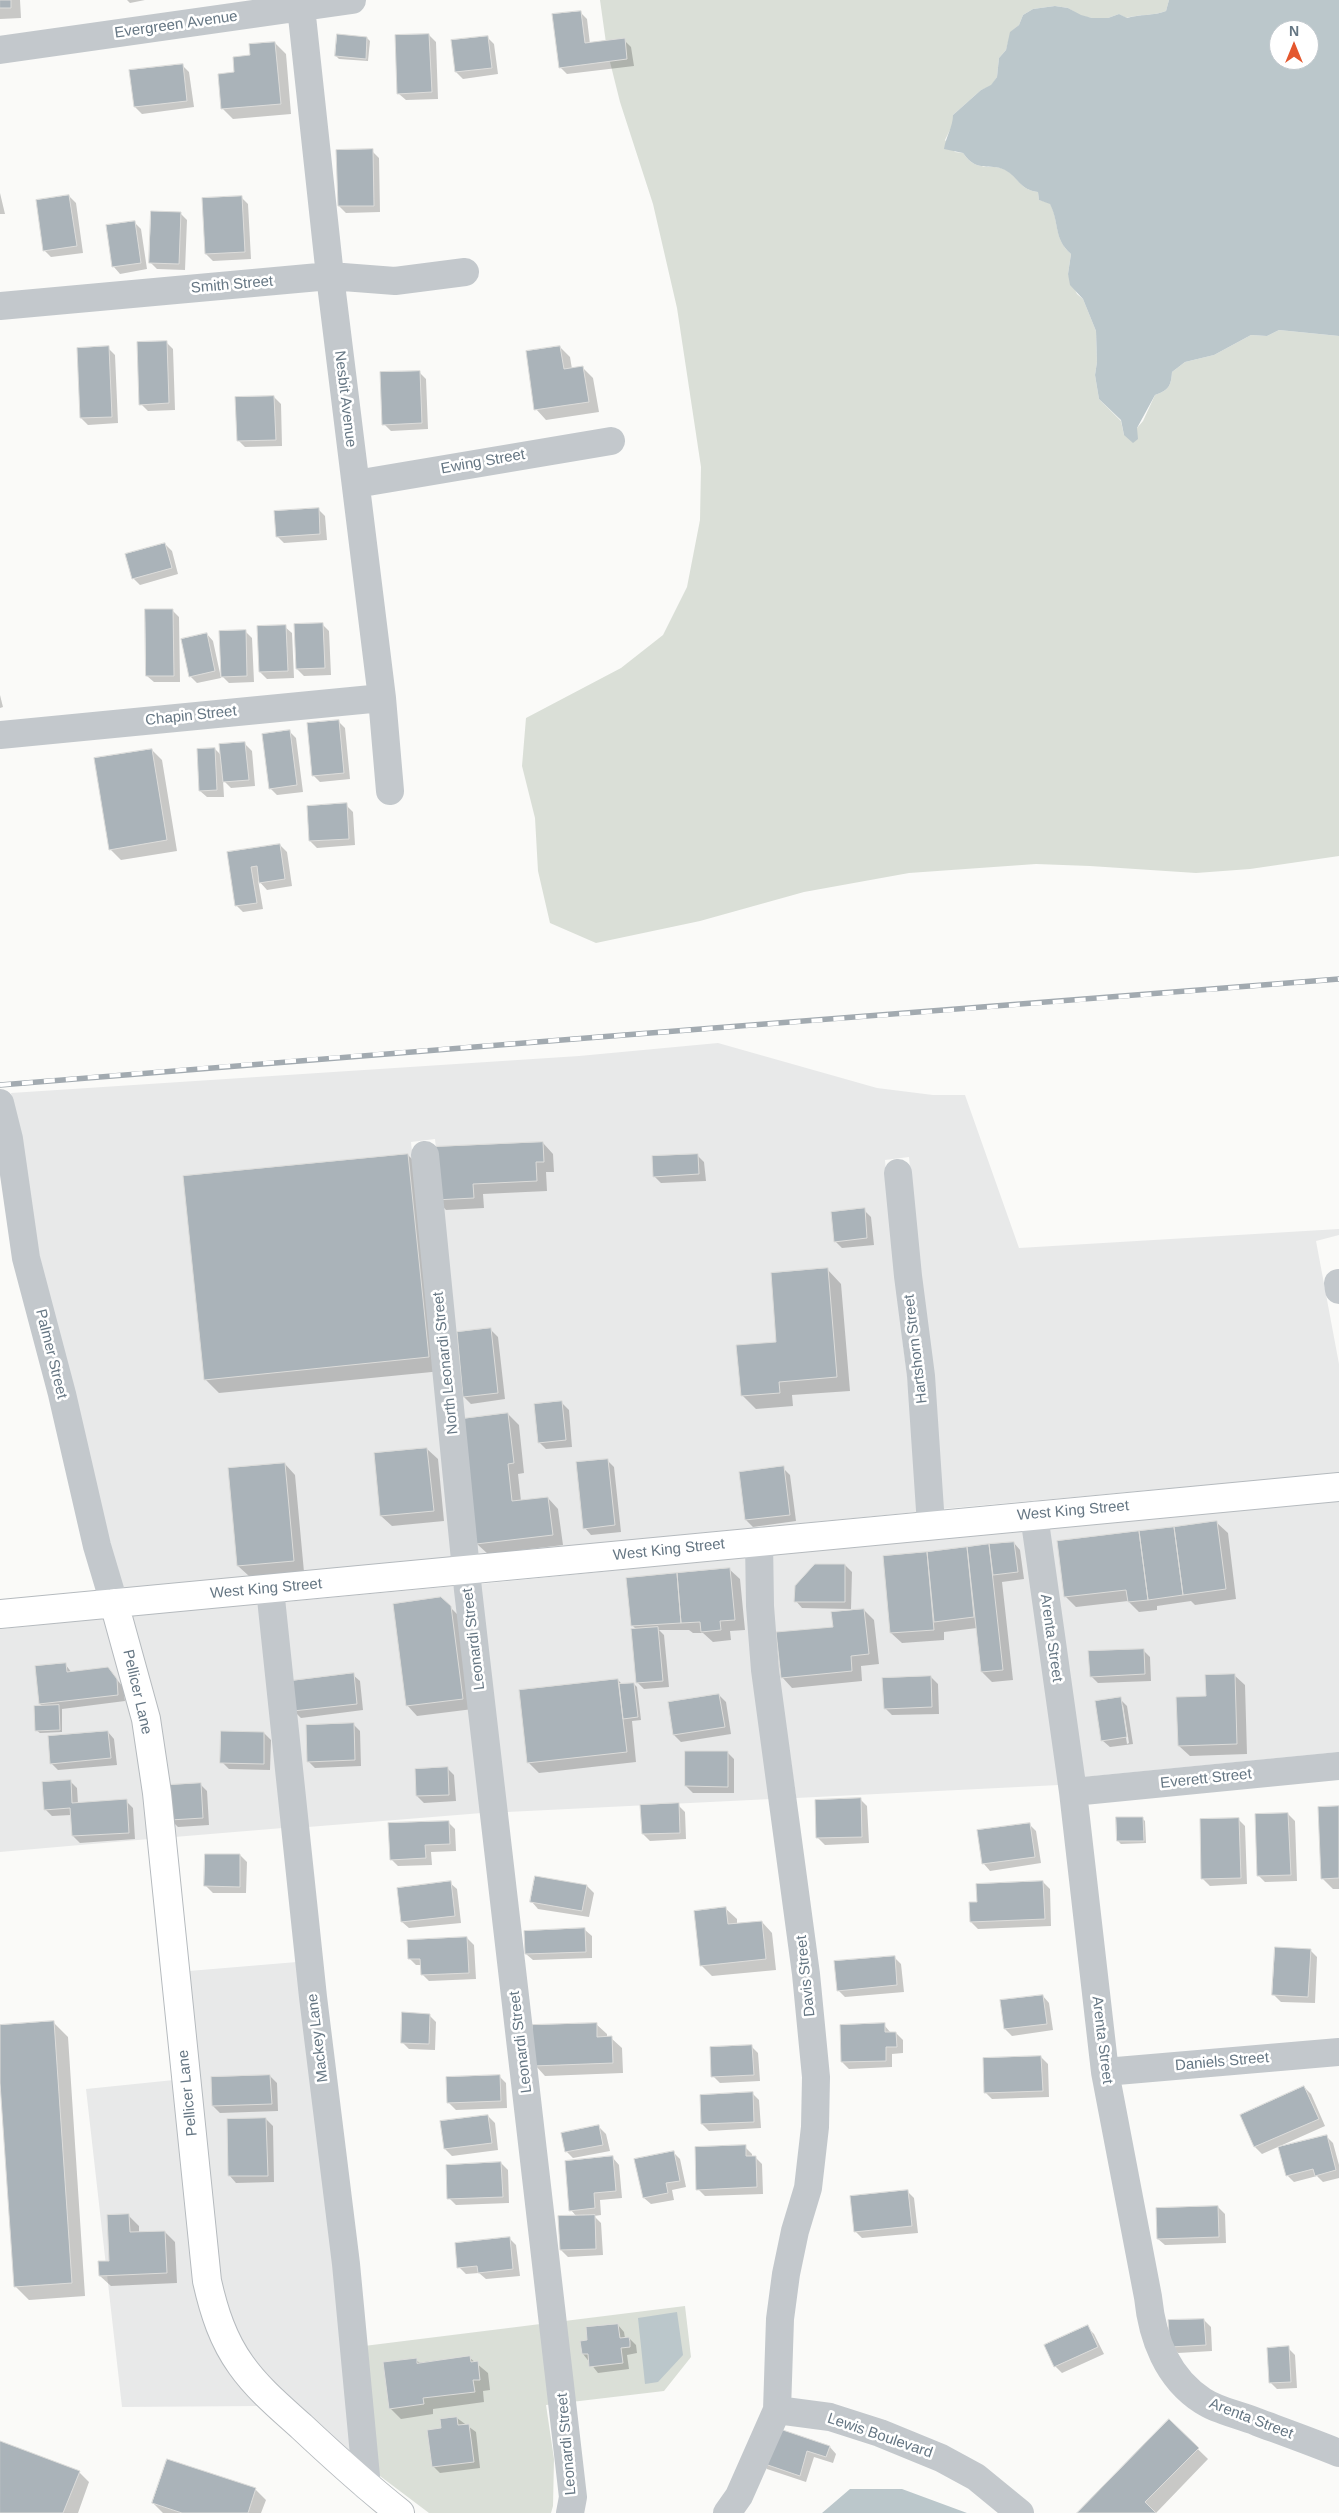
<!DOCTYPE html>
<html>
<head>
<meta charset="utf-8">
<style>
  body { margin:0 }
  #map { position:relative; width:1339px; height:2513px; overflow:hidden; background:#fafaf8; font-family:Arial,sans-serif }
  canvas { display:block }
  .north { position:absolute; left:1269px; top:20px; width:50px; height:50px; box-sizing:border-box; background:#fff; border:1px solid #c1c8cd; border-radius:50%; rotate:0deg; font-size:14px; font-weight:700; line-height:20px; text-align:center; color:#657683 }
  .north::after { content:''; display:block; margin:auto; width:18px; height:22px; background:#e4572e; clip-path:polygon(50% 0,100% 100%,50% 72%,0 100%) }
</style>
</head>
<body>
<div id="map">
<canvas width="1339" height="2513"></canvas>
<div class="north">N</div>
</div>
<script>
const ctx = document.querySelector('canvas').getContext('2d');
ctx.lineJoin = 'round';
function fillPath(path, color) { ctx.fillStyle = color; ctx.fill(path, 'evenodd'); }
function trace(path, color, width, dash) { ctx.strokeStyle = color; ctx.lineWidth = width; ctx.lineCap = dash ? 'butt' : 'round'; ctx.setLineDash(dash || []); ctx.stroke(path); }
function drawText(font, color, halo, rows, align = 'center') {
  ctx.font = font + ' Arial,sans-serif'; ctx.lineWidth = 5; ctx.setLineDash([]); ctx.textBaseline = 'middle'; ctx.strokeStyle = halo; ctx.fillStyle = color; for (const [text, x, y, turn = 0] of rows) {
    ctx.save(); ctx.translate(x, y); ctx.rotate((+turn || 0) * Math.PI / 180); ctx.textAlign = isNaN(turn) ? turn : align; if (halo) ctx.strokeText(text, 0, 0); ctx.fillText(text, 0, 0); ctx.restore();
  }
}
const built = new Path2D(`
  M718 1043 877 1088 933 1095H965L1019 1248 1339 1229V1235L1316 1241 1339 1364V1473L942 1509 909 1157 885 1160 895 1278 910 1401 917 1512 477 1555 435 1139 411 1142 452 1557 123 1588 109 1542 37 1246 21 1137 11 1093 579 1056Z
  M1339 1501V1752L1084 1777 1048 1528Z
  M1023 1531 1059 1785 796 1798 778 1668 772 1605 771 1554Z
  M747 1557 771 1799 507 1812 480 1584Z
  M455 1586 482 1813 308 1827 284 1602Z
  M259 1604 283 1828 174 1837 158 1716 131 1615Z
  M106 1618 133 1723 149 1839 0 1852V1629Z
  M297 1962 333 2266 352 2455 269 2378 251 2357 237 2333 226 2306 219 2279 189 1971Z
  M174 2080 232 2375 259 2406 122 2407 86 2089Z`);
const green = new Path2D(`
  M600 0H1169L1166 11C1154 16 1140 14 1126 18L1119 14 1108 18H1092L1081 16 1068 8 1055 6 1033 9 1023 15 1019 25 1011 32 1006 50 999 58 997 77 991 86 981 90 953 115V124L945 140 955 152 963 153C978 174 989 162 1006 170 1018 177 1020 190 1038 192L1039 200 1050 203C1060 223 1053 238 1071 254L1068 274 1077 294 1083 299 1096 331 1097 362 1095 375 1099 399 1121 421 1124 435 1137 428 1143 421 1155 395C1169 390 1171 386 1172 372L1185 362 1214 355 1251 335 1267 336 1279 330 1339 336V856L1250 869 1196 873 1090 866 1036 864 909 873 804 892 700 921 596 943 550 923 538 871 535 818 522 766 526 718 621 668 663 635 687 587 700 520 701 467 677 308 653 204 620 102 607 50Z
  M685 2306 691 2357 664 2391 546 2405 554 2459 553 2506 551 2513H429L376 2473 364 2346Z`);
const water = new Path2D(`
  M1169 0H1339V336L1279 330 1267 336 1251 335 1214 355 1185 362 1172 372C1171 386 1169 390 1155 395L1137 428 1138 439 1133 443 1124 435 1121 420 1099 399 1095 375 1097 362 1096 331 1083 299 1070 285 1068 274 1071 254C1053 238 1060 224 1050 204L1039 200 1038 192C1020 190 1018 177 1005 170 989 162 978 174 963 153L944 149C946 136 953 127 953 115L981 90 991 85 997 77 999 58 1006 50 1010 32 1019 25 1023 15 1033 9 1055 6 1068 8 1081 15 1092 18H1108L1119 14 1127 18C1140 14 1154 16 1166 11ZM1279 30H1309V60H1279Z
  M677 2312 683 2355 658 2382 645 2384 638 2318Z
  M850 2489H902L967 2513H822Z`);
const shadow = new Path2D(`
  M0 0H20L21 18 0 19Z
  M127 0H145L130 3Z
  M580 12 587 19 590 44 624 40 631 47 634 66 567 74 560 67Z
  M429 35 436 42 438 99 406 100 399 94Z
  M487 37 494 44 498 74 463 79 456 72Z
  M367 38 370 41 368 61 339 59 336 56Z
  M275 43 286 54 291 114 233 119 222 108 235 74 251 56Z
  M183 66 189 72 194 107 142 114 135 107Z
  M372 151 379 158 380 212 346 213 339 206Z
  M0 193 5 214H0Z
  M69 196 76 203 83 253 51 257 44 250Z
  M241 197 248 204 251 259 213 261 206 254Z
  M180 213 187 220 185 270 157 269 150 262Z
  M134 222 141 229 147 269 120 274 114 267Z
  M166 342 173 349 175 410 148 411 141 404Z
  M560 347 570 357 572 369 583 368 593 378 599 412 546 420 536 409Z
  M108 348 115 355 118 423 88 425 81 418Z
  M419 372 426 379 428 429 391 431 384 424Z
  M274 397 281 404 282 446 245 447 238 440Z
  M318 509 325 516 327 540 284 543 277 536Z
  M165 544 172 551 178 574 140 585 133 578Z
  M172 610 179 617 180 682H154L147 676Z
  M322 624 329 631 331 675 304 676 297 669Z
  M285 627 292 633 294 678 267 679 260 672Z
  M245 631 252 638 254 682 229 683 222 676Z
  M207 634 213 641 221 678 197 683 190 676Z
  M0 695 3 707 0 708Z
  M338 721 345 728 350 779 320 782 313 775Z
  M289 731 296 738 303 792 277 795 270 788Z
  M245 744 252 751 255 786 231 788 223 780 224 797H207L200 791 215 749 222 756Z
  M152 750 162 760 177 851 121 860 110 849Z
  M346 805 353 812 355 845 317 848 310 841 308 807Z
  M280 845 287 852 292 886 267 890 258 880 263 909 243 912 236 905 228 853Z
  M543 1143 553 1154 554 1172H546L547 1191 483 1194 484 1208 446 1210 436 1199Z
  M408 1155 422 1169 442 1371 219 1393 205 1379Z
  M697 1155 704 1162 706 1181 661 1183 654 1176Z
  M864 1210 871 1217 874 1245 842 1248 835 1241Z
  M827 1269 841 1284 850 1391 792 1395 793 1406 756 1409 742 1395Z
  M491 1330 498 1337 505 1399 471 1404 464 1397Z
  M562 1403 569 1410 572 1447 546 1449 539 1442Z
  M508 1414 519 1425 524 1473 518 1474 521 1501 548 1498 558 1509 563 1545 488 1554 477 1544Z
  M427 1449 438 1459 444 1521 392 1526 381 1516Z
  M607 1460 614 1467 621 1532 591 1535 585 1528Z
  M285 1464 295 1475 304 1572 249 1576 238 1566Z
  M783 1468 790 1475 796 1521 753 1527 746 1520 740 1473Z
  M1217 1523 1228 1533 1236 1599 1195 1605 1191 1601 1157 1606V1610L1139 1612 1128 1601 1076 1607 1066 1597 1059 1542Z
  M1014 1543 1020 1550 1024 1579 1002 1582 1013 1680 992 1682 982 1672 977 1628 944 1632V1640L902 1643 891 1633 884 1558Z
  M845 1565 852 1572 851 1609 802 1608 796 1601Z
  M729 1569 740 1579 745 1630 730 1631 731 1640 713 1642 703 1633H693L689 1630H659L664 1635 669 1687 644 1689 637 1682V1630L632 1625Z
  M450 1607 461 1618 473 1709 417 1716 407 1705Z
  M864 1610 874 1620 879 1664 861 1666 862 1681 792 1688 782 1677 834 1628Z
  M1143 1650 1150 1657 1151 1681 1098 1683 1091 1676Z
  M65 1664 72 1673 114 1676 123 1687 125 1701 62 1709V1732L40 1733 36 1730 43 1707 40 1704Z
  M353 1675 360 1681 363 1710 301 1718 294 1711Z
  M1234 1675 1245 1685 1247 1754 1190 1756 1179 1746 1207 1697Z
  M931 1677 938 1684 939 1714 892 1715 885 1708Z
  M618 1680 623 1685 634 1684 637 1687 641 1720 632 1721 636 1762 539 1773 529 1763Z
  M719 1695 726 1702 731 1734 681 1742 674 1735 669 1703Z
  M1120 1699 1127 1706 1133 1744 1110 1747 1103 1741ZM1121 1705H1123L1129 1743 1127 1744Z
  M353 1724 360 1731 361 1766 315 1768 308 1761Z
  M108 1732 114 1739 117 1765 58 1770 51 1763Z
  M264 1733 271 1740 270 1770 229 1769 222 1762Z
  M727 1752 734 1759V1793H693L686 1786Z
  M447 1768 454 1775 456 1801 424 1803 417 1796Z
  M70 1781 77 1788 78 1804 126 1801 133 1808 135 1839 80 1843 73 1836 71 1815 52 1816 45 1809Z
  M200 1784 207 1791 209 1825 178 1827 171 1820Z
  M860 1799 867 1806 869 1843 825 1845 818 1838Z
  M678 1805 685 1812 686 1839 650 1841 643 1834Z
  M1339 1807V1889H1333L1323 1879Z
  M1288 1814 1295 1821 1297 1881 1265 1882 1258 1875Z
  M1142 1818 1145 1821 1146 1843 1121 1844 1118 1841Z
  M1238 1819 1245 1826 1247 1884 1210 1886 1203 1879Z
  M448 1822 455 1829 456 1851 431 1852 432 1865 398 1866 391 1859Z
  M1029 1824 1036 1831 1041 1863 990 1871 984 1864 979 1831Z
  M240 1855 247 1862 246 1893H213L206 1886Z
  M1043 1882 1050 1889 1051 1926 978 1929 971 1922 978 1903Z
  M450 1883 457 1889 461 1923 409 1928 402 1922Z
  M587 1886 594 1893 589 1917 538 1909 532 1902Z
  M726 1909 737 1919V1925L762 1922 772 1933 776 1970 712 1976 701 1965Z
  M585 1930 592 1936V1958L533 1960 526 1954Z
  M467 1938 474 1945 476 1979 429 1981 422 1974 421 1965H416L409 1958Z
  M1310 1950 1317 1957 1315 2003 1281 2002 1274 1995Z
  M894 1957 901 1964 904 1992 845 1997 838 1990Z
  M1043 1996 1049 2003 1053 2030 1012 2036 1005 2029Z
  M429 2015 436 2022 435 2050 409 2049 402 2042Z
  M54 2023 68 2037 85 2296 29 2300 15 2286 0 2065V2026Z
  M596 2024 607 2034V2038H611L622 2048 623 2073 545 2076 535 2065Z
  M884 2025 891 2033H896L903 2040V2053L892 2054V2067L849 2069 842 2062Z
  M751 2046 758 2053 760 2081 720 2083 713 2076Z
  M1041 2057 1048 2064 1049 2097 992 2099 985 2092Z
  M270 2076 277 2083 278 2111 220 2113 213 2106Z
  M499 2076 506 2083 507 2108 456 2110 449 2103Z
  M1304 2087 1311 2094 1325 2126 1262 2154 1255 2147 1241 2116Z
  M752 2093 759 2100 761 2128 709 2131 702 2124 701 2096Z
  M488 2116 495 2123 498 2150 452 2156 445 2149 442 2122Z
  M266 2119 273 2126 274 2182 236 2183 230 2176Z
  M599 2127 606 2134 610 2151 573 2158 566 2151Z
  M1326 2136 1333 2143 1339 2165V2178L1323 2182 1317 2176 1294 2182 1287 2175Z
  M745 2147 752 2154V2157H755L762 2164 763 2194 705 2196 698 2189Z
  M673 2152 680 2159 686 2187 672 2190 674 2200 651 2204 644 2198Z
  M613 2158 619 2165 622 2198 600 2200 601 2215 594 2216 601 2223 603 2255 568 2257 561 2250 577 2217 571 2210Z
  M501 2163 508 2170 509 2203 456 2205 449 2198Z
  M907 2191 914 2198 918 2233 862 2238 855 2231Z
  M1218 2207 1225 2214 1226 2243 1165 2245 1158 2239Z
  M128 2215 139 2226V2233L165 2232 175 2242 177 2283 111 2286 100 2276 110 2262Z
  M509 2238 516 2245 520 2276 486 2279 479 2273 466 2274 459 2267Z
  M1204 2320 1211 2327 1212 2351 1178 2353 1171 2346Z
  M618 2325 624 2332 625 2338H629L636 2345 637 2353 627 2355 629 2369 598 2373 583 2354 589 2341Z
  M1087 2327 1094 2334 1104 2354 1062 2373 1055 2366Z
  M1288 2348 1295 2355 1297 2388 1277 2389 1270 2382Z
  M470 2358 488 2373 490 2390 483 2391 484 2402 433 2409V2414L401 2419 390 2408 416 2360 421 2364Z
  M457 2418 476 2432 480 2468 440 2473 433 2466 442 2429Z
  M1169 2421 1208 2459 1156 2513H1078Z
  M771 2427 830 2447 836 2454 833 2463 814 2457 806 2482 767 2469 760 2462Z
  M0 2442 79 2472 89 2482 78 2513H0Z
  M255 2489 266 2500 261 2513H163L153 2503Z`);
const building = new Path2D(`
  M0 0H11V8H0Z
  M581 11 585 43 625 38 627 59 559 68 552 14Z
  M337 34 367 37 366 59 335 56Z
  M429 34 432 92 397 94 395 35Z
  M488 36 492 68 455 72 451 40Z
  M275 42 281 104 221 109 218 74 234 72 233 57 250 55 249 44Z
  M183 64 187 101 134 107 129 70Z
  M373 149 374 206H338L336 150Z
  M69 195 77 246 43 251 36 200Z
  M242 196 245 252 205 254 202 198Z
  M151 211 181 212 179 264 149 263Z
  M135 221 141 263 112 267 106 225Z
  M167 341 169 403 139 405 137 342Z
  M109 346 112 417 80 418 77 348Z
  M560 346 564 369 583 366 589 402 534 410 526 351Z
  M420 371 422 423 382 425 380 372Z
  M274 396 276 440 237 441 235 397Z
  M319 508 320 534 276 537 274 511Z
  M165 543 172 568 132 579 125 554Z
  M145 609H173L174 676H146Z
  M323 623 325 668 296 669 294 624Z
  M286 625 288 671 259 672 257 626Z
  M246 630 247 676 221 677 219 631Z
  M207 633 215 671 189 677 181 639Z
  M339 720 344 773 312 776 307 723Z
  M290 730 297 785 269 789 262 734Z
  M245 742 249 780 223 782 219 744Z
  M215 748 217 790 199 791 197 749Z
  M152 749 167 840 109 850 94 758Z
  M347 803 349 839 309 841 307 806Z
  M280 844 285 879 259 883 257 866 251 867 257 903 235 906 227 852Z
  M543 1142 544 1162H536L537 1181 473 1184 474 1198 435 1200 432 1147Z
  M408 1154 429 1357 204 1380 183 1176Z
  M698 1154 699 1174 653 1177 652 1156Z
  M865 1208 867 1238 834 1242 831 1212Z
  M828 1268 837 1377 779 1382 780 1393 741 1396 736 1345 776 1342 771 1273Z
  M491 1328 498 1393 463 1397 457 1332Z
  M562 1401 566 1440 538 1443 534 1404Z
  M508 1413 514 1463 508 1464 512 1501 548 1497 553 1535 476 1544 461 1419Z
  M427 1448 434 1511 380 1516 374 1453Z
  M608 1459 615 1525 583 1529 576 1462Z
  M285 1463 294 1561 237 1566 228 1468Z
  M784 1466 790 1515 745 1520 739 1472Z
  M1217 1521 1226 1589 1183 1595 1174 1527Z
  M1174 1527 1183 1595 1148 1600 1139 1531Z
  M1139 1531 1148 1600 1128 1602 1126 1590 1064 1597 1057 1541Z
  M1014 1542 1018 1572 993 1575 989 1544Z
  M989 1544 1003 1670 981 1672 967 1547Z
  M967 1547 974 1617 934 1622 927 1552Z
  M927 1552 934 1630 890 1633 883 1556Z
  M815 1564H845V1602H794L795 1586Z
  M730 1568 735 1620 720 1621 721 1630 701 1632 700 1622 681 1623 677 1573Z
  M677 1573 681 1623 631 1626 626 1578Z
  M441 1597 451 1606 463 1699 406 1706 393 1604Z
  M864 1609 869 1654 851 1656 852 1671 781 1678 776 1632 833 1627 831 1612Z
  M658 1627 663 1681 636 1683 631 1629Z
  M1144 1649 1145 1674 1090 1677 1088 1651Z
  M66 1663 67 1672 108 1667 117 1679 118 1695 39 1704 35 1666Z
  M354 1673 357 1704 293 1711 290 1681Z
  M1235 1674 1237 1744 1178 1746 1176 1697 1206 1696 1205 1675Z
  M931 1676 932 1707 884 1709 882 1678Z
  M618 1679 627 1752 527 1763 519 1690Z
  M634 1683 638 1717 623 1719 619 1684Z
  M719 1694 725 1727 673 1735 668 1702Z
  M1121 1697 1127 1737 1101 1741 1095 1701Z
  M59 1705 60 1730 35 1731 34 1706Z
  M354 1723 355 1760 307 1762 306 1725Z
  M108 1731 111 1758 50 1764 48 1736Z
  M221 1731 264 1732V1764L220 1763Z
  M685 1751H728V1787L685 1786Z
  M448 1767 449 1795 416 1796 415 1769Z
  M71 1780 72 1803 127 1799 129 1833 72 1836 70 1808 44 1810 42 1782Z
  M201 1783 203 1818 170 1820 168 1785Z
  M861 1798 862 1837 816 1838 815 1800Z
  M679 1803 680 1833 642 1834 640 1805Z
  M1339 1806V1878L1321 1879 1318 1807Z
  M1288 1813 1291 1875 1257 1876 1255 1814Z
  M1116 1817H1143L1144 1841H1117Z
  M1239 1818 1241 1878 1201 1879 1200 1819Z
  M449 1821 450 1844 425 1845 426 1858 390 1860 388 1823Z
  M1030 1823 1035 1857 982 1864 977 1830Z
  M205 1854H240V1887L204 1886Z
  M535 1876 587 1885 582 1911 530 1902Z
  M451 1881 455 1916 401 1922 397 1888Z
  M1043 1881 1045 1919 970 1922 969 1902H977L976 1884Z
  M726 1907 728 1924 762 1921 766 1959 700 1966 694 1911Z
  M585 1928 586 1952 525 1954 524 1931Z
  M467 1937 469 1973 421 1975 420 1959H408L407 1940Z
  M1275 1947 1311 1949 1308 1997 1272 1995Z
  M895 1956 897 1985 837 1991 834 1961Z
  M1043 1995 1047 2024 1004 2029 1000 2000Z
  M402 2012 430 2014 429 2044 401 2043Z
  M54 2021 72 2283 14 2287 0 2083V2025Z
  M597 2023V2037L612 2036 613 2063 533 2066 532 2025Z
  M885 2023V2032H896L897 2047H886V2061L841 2062 840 2025Z
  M752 2045 754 2075 711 2077 710 2047Z
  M1041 2056 1043 2091 984 2093 983 2058Z
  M270 2075 272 2104 212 2106 211 2077Z
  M500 2075 501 2101 447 2103 446 2077Z
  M1304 2086 1319 2119 1254 2147 1240 2115Z
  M753 2092 754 2122 701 2124 700 2095Z
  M488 2115 492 2143 444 2149 440 2121Z
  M266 2118 268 2176H228L227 2119Z
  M599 2125 603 2145 565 2152 561 2133Z
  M1327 2135 1336 2170 1315 2176 1313 2169 1286 2176 1278 2147Z
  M746 2145V2156H756L757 2187 696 2190 695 2147Z
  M674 2151 680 2181 666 2183 668 2193 643 2198 634 2159Z
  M613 2156 616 2191 594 2193 595 2208 569 2211 565 2161Z
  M501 2162 503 2197 447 2199 446 2165Z
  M908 2190 912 2226 854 2232 850 2196Z
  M1218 2206 1219 2237 1157 2239 1156 2208Z
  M129 2214 130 2232 165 2231 167 2273 99 2276 98 2261H109L107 2215Z
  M595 2215 596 2249 560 2250 558 2216Z
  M510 2237 513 2269 478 2273 477 2266 457 2268 455 2243Z
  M1204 2319 1206 2345 1170 2347 1168 2320Z
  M618 2324 620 2338 629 2337 630 2342V2347L621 2348 623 2363 589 2367 588 2354H582L580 2341 587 2340 586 2327Z
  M1088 2325 1098 2347 1054 2367 1044 2345Z
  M1289 2346 1291 2382 1269 2383 1267 2348Z
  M470 2356 471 2362 478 2361 480 2380H473L475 2392 423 2398 424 2404 389 2409 383 2362 417 2358V2363Z
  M457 2417 458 2425 469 2424 474 2462 432 2467 427 2430 441 2428 440 2419Z
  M1169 2419 1199 2448 1145 2502 1156 2513H1077Z
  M771 2426 830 2446 826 2457 807 2451 800 2476 759 2462Z
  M0 2441 80 2471 63 2513H0Z
  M167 2459 256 2488 248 2513H182L152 2503Z`);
const minor = new Path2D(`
  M301 7 330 276 382 698 390 791
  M0 50 352 0
  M0 306 330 276 395 281 465 272
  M356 484 611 441
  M0 735 382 698
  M0 1103 9 1139 26 1258 62 1394 97 1546 114 1603
  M425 1155 468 1590 573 2497 570 2513
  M898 1173 908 1276 921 1376 931 1525
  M1338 1283 1339 1290
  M1034 1515 1073 1792 1105 2072 1148 2297C1152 2337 1167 2378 1203 2401 1218 2411 1240 2415 1257 2422 1284 2432 1312 2442 1339 2453
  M270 1589 313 1997 346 2264 367 2487
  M1073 1792 1339 1766
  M1105 2072 1339 2052
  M777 2410 830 2417 880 2433 941 2458 976 2477 1020 2513
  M727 2513 739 2496 777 2410 780 2319 786 2274 795 2231 808 2188 815 2127 816 2077 806 1974 765 1670 760 1606 759 1541`);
const major = new Path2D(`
  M114 1603 146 1719 157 1793 207 2281C214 2312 223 2340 241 2365 258 2389 281 2408 302 2427 334 2457 366 2486 400 2513
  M0 1614 1339 1487`);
const rail = new Path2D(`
  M0 1085C446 1047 893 1016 1339 979`);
const streetNames = [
  ["Evergreen Avenue",176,25,-8],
  ["Smith Street",232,285,-5],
  ["Nesbit Avenue",345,399,83],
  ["Ewing Street",483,462,-10],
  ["Chapin Street",191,716,-6],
  ["Hartshorn Street",916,1349,-97],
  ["Palmer Street",51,1354,76],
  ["North Leonardi Street",446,1363,-96],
  ["West King Street",1073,1511,-5],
  ["West King Street",669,1550,-6],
  ["West King Street",266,1589,-5],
  ["Arenta Street",1051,1638,82],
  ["Leonardi Street",474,1639,-97],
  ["Pellicer Lane",137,1692,77],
  ["Everett Street",1206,1779,-6],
  ["Davis Street",806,1976,-96],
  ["Mackey Lane",318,2038,-97],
  ["Arenta Street",1102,2040,83],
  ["Leonardi Street",521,2042,-97],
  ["Daniels Street",1222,2062,-5],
  ["Pellicer Lane",188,2093,-96],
  ["Arenta Street",1251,2419,21],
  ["Lewis Boulevard",880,2436,19],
  ["Leonardi Street",567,2444,-95]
];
fillPath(built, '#e8e9e9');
fillPath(green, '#dadfd7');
fillPath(water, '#bbc7cb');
fillPath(shadow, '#0003');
fillPath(building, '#aab3b9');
trace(building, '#dcdcda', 1);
trace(major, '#b5babe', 30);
trace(minor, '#c3c8cc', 28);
trace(major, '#fff', 28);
trace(rail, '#a2aab0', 5.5);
trace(rail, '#fff', 4, [11]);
drawText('15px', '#657683', '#fff', streetNames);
</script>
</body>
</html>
